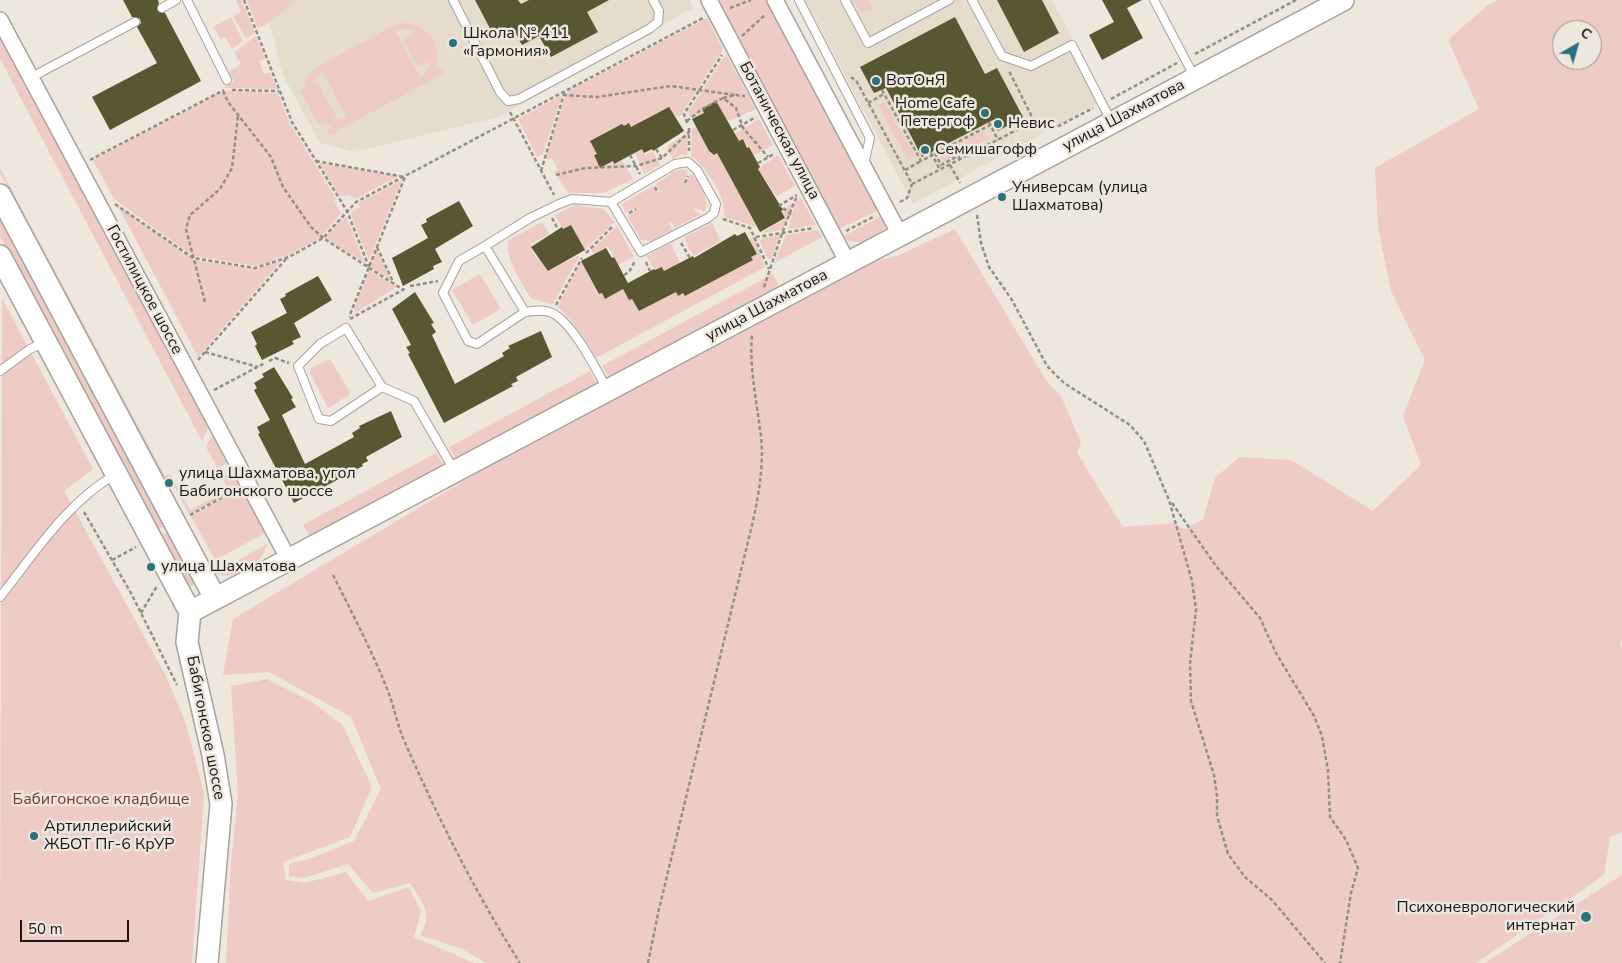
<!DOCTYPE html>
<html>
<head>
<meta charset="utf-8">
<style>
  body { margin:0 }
  #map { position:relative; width:1622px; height:963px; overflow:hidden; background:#ede7de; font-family:"Nunito Sans",sans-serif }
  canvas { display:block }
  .north { position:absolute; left:1552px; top:20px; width:50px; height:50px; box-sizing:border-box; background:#ede7de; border:1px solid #99948e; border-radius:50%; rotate:38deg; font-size:14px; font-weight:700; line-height:20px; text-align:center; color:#1a1815 }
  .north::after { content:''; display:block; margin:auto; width:18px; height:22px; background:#2a717e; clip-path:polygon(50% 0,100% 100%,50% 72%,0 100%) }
  .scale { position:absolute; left:20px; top:920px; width:109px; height:22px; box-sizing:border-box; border:2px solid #1a1815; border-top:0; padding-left:6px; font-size:15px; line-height:18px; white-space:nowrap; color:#1a1815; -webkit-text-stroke:4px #ede7de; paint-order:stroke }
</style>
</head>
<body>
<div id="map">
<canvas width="1622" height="963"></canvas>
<div class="north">С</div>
<div class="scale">50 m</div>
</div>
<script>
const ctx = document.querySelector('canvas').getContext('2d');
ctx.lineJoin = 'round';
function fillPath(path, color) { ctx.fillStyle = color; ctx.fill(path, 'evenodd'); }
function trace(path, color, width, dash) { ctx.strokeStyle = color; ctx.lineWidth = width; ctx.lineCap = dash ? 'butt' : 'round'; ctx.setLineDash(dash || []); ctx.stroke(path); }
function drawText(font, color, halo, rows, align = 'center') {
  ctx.font = font + ' "Nunito Sans",sans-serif'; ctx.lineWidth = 5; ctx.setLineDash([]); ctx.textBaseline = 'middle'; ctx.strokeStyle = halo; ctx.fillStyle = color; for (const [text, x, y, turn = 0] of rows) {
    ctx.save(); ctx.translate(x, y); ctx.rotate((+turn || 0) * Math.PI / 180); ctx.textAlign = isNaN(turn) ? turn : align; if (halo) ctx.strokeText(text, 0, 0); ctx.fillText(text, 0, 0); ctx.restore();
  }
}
const built = new Path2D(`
  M263 0H689L693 8 499 117 354 152 320 143 284 77Z
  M805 0H1052L1105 99 913 204Z`);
const green = new Path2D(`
  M238 0H241L255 32 246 39 233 16 241 12 236 2Z
  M247 0H296C282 9 274 22 258 29Z
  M717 0H767L879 210 838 229Z
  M852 0H868L874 11H861Z
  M1498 0H1622V638L1620 646 1622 647V832L1610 837 1604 875 1476 963H486L462 949 420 935C434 913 422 902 410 883L373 893 348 864 304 878 289 876V864L312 858 354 841 381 789 351 717 269 672 223 675 233 619 482 470 876 261 897 256 955 229 1047 382 1060 394 1081 442 1077 453 1123 527 1174 523 1185 529 1203 519 1215 478 1239 457 1291 460 1373 511 1421 465 1403 416 1425 360 1391 291 1378 227 1375 168 1479 109 1448 40 1488 5ZM1562 30H1592V60H1562Z
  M231 17 243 41 232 49 225 37 221 39 213 27Z
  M707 18 723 49 681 115 631 127 629 123 594 155 600 168 622 160 633 179 604 193H568L554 172 558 170 552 158 548 160 546 157 567 92Z
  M400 23C428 23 444 44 435 70L442 67 444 73 330 135 327 130 333 126 323 123 319 125 300 91 304 89 307 78 318 66ZM401 29 417 31 403 39 418 67 432 60C428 76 417 81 404 87L420 78 395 31ZM322 71 347 118 330 119 336 116 317 82 312 84Z
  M256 36 265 58 259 61 264 74 270 72 277 89 223 88 234 81 229 72 241 64 234 52Z
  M0 37 208 428 202 441 0 59Z
  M726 54 756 109 728 121 716 102 702 109 704 113 692 119 688 112Z
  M224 91 278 93 289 122 336 199 334 201 341 213 321 237 288 255 256 266 193 256 114 199 93 160Z
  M562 95 543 154 537 157 518 119Z
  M885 102 915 156 908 160 878 105Z
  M759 119 773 145 754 155 743 139 737 143 733 135Z
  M696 127 712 156 717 153 757 227 725 217C722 211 725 208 723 202 717 186 705 165 691 156L692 130Z
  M983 131 987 139 943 162 939 154Z
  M688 133 687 156 682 154 673 159 667 146Z
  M642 149 645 155 653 151 660 165 644 174 635 153Z
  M778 155 795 186 776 196 758 169Z
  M319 163 399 176 355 199 349 195 340 196Z
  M0 168 165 476 170 474 190 510 228 490 222 477 232 472 240 487 189 514 169 476 163 479 0 173Z
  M683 169 688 171 684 181 686 184 691 173C699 181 712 201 704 212L696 208 693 210 702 214 675 228 671 222 669 223 672 230 651 241 641 240 627 215 637 210 635 208 625 212 622 204 653 186 657 193 660 192 656 184 675 171Z
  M402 180 369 260 350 213 360 207 358 203Z
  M801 198 816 225 788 229 796 201Z
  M793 203 783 230 761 233 785 219 781 211Z
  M575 205 603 209 615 222 584 250 571 225 563 229 555 215Z
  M118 206 193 260 256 269 281 261 198 357Z
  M0 214 165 526 156 530 0 236Z
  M346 216 365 263 325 238Z
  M881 216 885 225C879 240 854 248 842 237Z
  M542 222 549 234 530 245 537 259 540 258 548 271 580 255 553 304 532 299C524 289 502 252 509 240Z
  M712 223 721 241 693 256 684 237Z
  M617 226 634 257 618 265 608 246 594 254 591 250Z
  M818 230 822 237 774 263 786 235Z
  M781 235 771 259H768L760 242 762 238Z
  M754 237 765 267 596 358 570 319 558 307 580 264 582 263 599 294 602 293 605 299 623 289 629 300 632 299 639 311 676 292 678 296 683 293 685 296 753 260 751 257 757 254 749 240Z
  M671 243 680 263 665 271 662 267 655 270 647 256Z
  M377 250 391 280 371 267Z
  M369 270 397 287 356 312 354 309Z
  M480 274 501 309 473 325 452 290Z
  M773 274 779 286 609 377 602 366Z
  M2 298 93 469 64 491 166 676 185 721 196 761 204 794 192 963H0Z
  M330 359 351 394 328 408 310 373 311 368Z
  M590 371 597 383 455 459 449 447Z
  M212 435 227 463 217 468 206 447Z
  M436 453 443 464 310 536 303 525Z
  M241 489 265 533 215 560 191 516Z
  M168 532 194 580 195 583 190 587H187L159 536Z
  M267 544C264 563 235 583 216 573Z
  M267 679 309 700 342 724 372 787 350 837 283 862 286 880 305 883 346 872 368 901 409 887 421 911 414 937 474 963H226L231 861 238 796 231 686Z
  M1622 875V963H1484Z`);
const building = new Path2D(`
  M123 0H158L159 3 157 10 165 13 201 81 110 130 92 97 157 63 137 27 141 23 140 19 132 17Z
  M475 0H518L521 4 529 0H609L587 12 598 32 551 57 539 36 522 45 513 28 495 38Z
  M997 0H1042L1059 33 1024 52Z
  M1102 0H1142L1127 8 1143 38 1102 60 1089 35 1114 22Z
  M955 17 985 74 997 68 1023 117 998 131 993 120 922 157 886 88 874 93 860 67Z
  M716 101 739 141 743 139 747 148 749 147 760 167 758 169 783 210 781 211 785 218 760 232 717 153 714 155 709 151 692 119 704 113 702 109Z
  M669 107 684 131 653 151 652 149 644 153 642 149 614 164 613 161 600 168 594 155 597 154 590 141 622 124 624 126 629 123 631 127Z
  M459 201 473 226 435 249 442 262 433 266 434 269 403 286 392 258 428 238 421 225 427 222 426 219Z
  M571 225 585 250 548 271 531 247 562 227 563 229Z
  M745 232 757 254 751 257 753 260 685 296 683 293 678 296 676 292 639 311 632 299 629 300 623 289 605 299 602 293 599 294 581 261 606 248 612 258 614 257 628 283 654 269 655 270 662 267 664 271 693 256 694 258 735 234 737 236Z
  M318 276 332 300 294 323 301 337 292 341 294 344 262 360 255 346 257 344 251 332 287 313 280 299 286 296 285 294Z
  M415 292 434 323 431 324 436 332 432 335 455 384 504 356 502 353 510 348 508 346 541 331 552 357 516 377 518 381 511 384 513 386 444 423 408 354 410 353 406 347 411 345 392 309Z
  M274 367 293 398 291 399 296 407 282 415 305 464 354 437 352 433 360 428 359 426 391 411 402 437 366 457 368 461 362 464 363 466 294 503 258 434 260 433 257 427 270 420 254 390 257 388 254 383 264 377 262 374Z`);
const path = new Path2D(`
  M244 0 292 122 347 211 369 267
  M730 8 751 0
  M742 36 766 14
  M1195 54 1296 0
  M851 77 857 82 912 184 1034 121 1009 71
  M232 90 279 91
  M882 90 921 161 994 123
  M223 91 228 102 271 157 283 187 311 227 323 238 402 289
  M563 95 597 97 671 86 735 95
  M723 98 735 95 745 96
  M1111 99 1177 63
  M868 103 884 94
  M510 112 554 195
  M687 121 702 109 723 98 736 108 743 128 768 157
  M1034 121 1053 129 1093 108
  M989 122 998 140
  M687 123 684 114 722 55
  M689 128V151
  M733 130 756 117
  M656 149 662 158
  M931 153 940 170
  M935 153 941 165 958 156 960 159
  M630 155 640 174
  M90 160 224 90
  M316 161 405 177 349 317
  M758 163 774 154
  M950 165 960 183
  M905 170 921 161
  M541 171 565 91
  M556 175 585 168 636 166 662 158 690 131
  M685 183 688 176
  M655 187 658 193
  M900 202 907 198 912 184
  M115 204 193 258 255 268 289 257 323 238 356 202 703 18
  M629 213 636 209
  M791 215 780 205 797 195
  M977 215 981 243 989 267 1012 300 1047 366 1064 383 1130 425 1144 441 1169 500 1192 581 1196 610 1190 663 1191 701 1214 775 1217 796V816L1228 854 1245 877 1272 900 1325 963
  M552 218 558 229
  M723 219 750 228 769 269
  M846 231 875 216
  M756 237 814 228
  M681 243 690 258
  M377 247 394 284
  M586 253 613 226
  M646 262 650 271
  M624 275 629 272 635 261
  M410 286 438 281
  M764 287C774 258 784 225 797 196
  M205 302 186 229 190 215 220 189 232 168 238 116
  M556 305 582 258
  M350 319 406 288
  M205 352 258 367
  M198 360 286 259
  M269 361 275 358 289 363
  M214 390 265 363
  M1172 503 1216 566 1260 618 1276 653 1314 716 1322 736 1328 770 1330 817 1346 840 1358 868 1351 893 1340 963
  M84 512 131 593 177 685
  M190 515 236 490
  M112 560 136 547
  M333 575C352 613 372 651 388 691 394 707 397 723 403 738 437 816 475 892 520 963
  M141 613 157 586
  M648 963 659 909 753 521C759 492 764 466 761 437 757 402 749 369 752 334`);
const lane = new Path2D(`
  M187 0 227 80
  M453 0 500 92 508 101 519 99 649 29 658 22 659 11 653 0
  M799 0 870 138 864 164
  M845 0 868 43 949 0
  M972 0 1002 56 1031 66 1072 45 1111 121
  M1154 0 1195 78
  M162 8 176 0
  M30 78 135 22
  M485 246 459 261 443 293 468 341 477 344 525 312
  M0 371 30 349 44 343
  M382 387 331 421 319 419 298 366 320 344 346 328 382 387 414 401 454 470
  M607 389C596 369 573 323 552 313 543 309 534 311 525 312L485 246 530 218 559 204 572 199 611 202 675 164 688 162 697 170 716 204 714 213 708 218 641 252 611 202
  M0 597C35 553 66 503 116 474`);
const street = new Path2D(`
  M709 0 848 263
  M775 0 900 235
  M0 20 289 560`);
const secondary = new Path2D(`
  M0 195 215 598
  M0 256 190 612
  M190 612 1343 0
  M190 612 187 642 213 755 221 804 207 963`);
const markers = [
  [453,43,5,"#2a717e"],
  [876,81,5,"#2a717e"],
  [985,113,5,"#2a717e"],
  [998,124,5,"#2a717e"],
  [925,150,5,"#2a717e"],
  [1002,197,5,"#2a717e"],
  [169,483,5,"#2a717e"],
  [151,567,5,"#2a717e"],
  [34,836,5,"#2a717e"],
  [1586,917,6,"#2a717e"]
];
const poiNames = [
  ["Школа № 411",463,34],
  ["«Гармония»",463,52],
  ["ВотОнЯ",886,81],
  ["Home Cafe",975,104,"right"],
  ["Петергоф",975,122,"right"],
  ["Невис",1008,124],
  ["Семишагофф",935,150],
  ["Универсам (улица",1012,188],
  ["Шахматова)",1012,206],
  ["улица Шахматова, угол",179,474],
  ["Бабигонского шоссе",179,492],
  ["улица Шахматова",161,567],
  ["Артиллерийский",44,827],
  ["ЖБОТ Пг-6 КрУР",44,845],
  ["Психоневрологический",1575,908,"right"],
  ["интернат",1575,926,"right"]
];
const streetNames = [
  ["улица Шахматова",1124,116,-28],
  ["Ботаническая улица",779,131,62],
  ["Гостилицкое шоссе",144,290,62],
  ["улица Шахматова",767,306,-28],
  ["Бабигонское шоссе",205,728,79]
];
const parkNames = [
  ["Бабигонское кладбище",101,800]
];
fillPath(built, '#e5dccc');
fillPath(green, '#eecbc5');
fillPath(building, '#585732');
trace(lane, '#a7a29a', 10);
trace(street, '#a7a29a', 18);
trace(secondary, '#a7a29a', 24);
trace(path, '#938f88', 2.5, [4, 2.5]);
trace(lane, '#fff', 8);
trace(street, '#fff', 15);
trace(secondary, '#fff', 21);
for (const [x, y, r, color] of markers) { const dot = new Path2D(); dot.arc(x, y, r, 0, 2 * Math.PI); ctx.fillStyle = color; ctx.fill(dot); trace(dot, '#ede7de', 2); }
drawText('16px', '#1a1815', '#ede7de', poiNames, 'left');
drawText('16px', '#1a1815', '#ede7de', streetNames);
drawText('16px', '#763b33', '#ede7de', parkNames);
</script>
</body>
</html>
